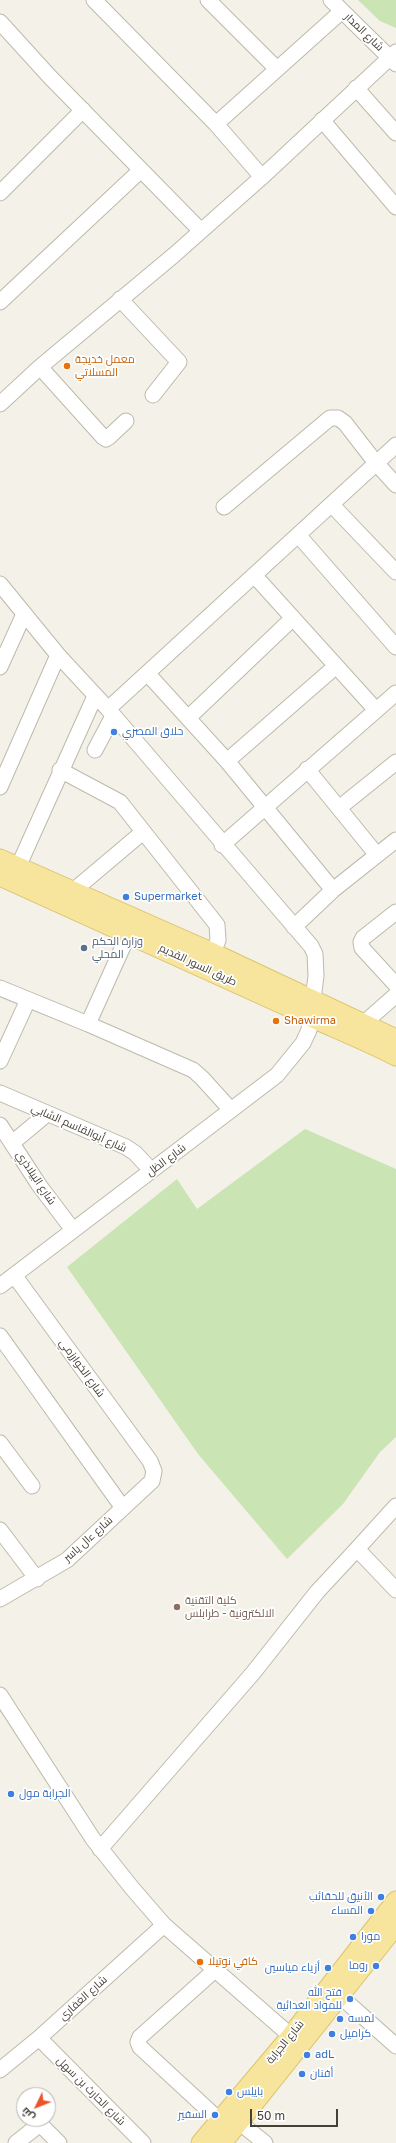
<!DOCTYPE html>
<html>
<head>
<meta charset="utf-8">
<style>
  body { margin:0 }
  #map { position:relative; width:396px; height:2143px; overflow:hidden; background:#f3f1e8; font-family:"Golos Text",Cairo,sans-serif }
  canvas { display:block }
  .north { position:absolute; left:16px; top:2087px; width:40px; height:40px; box-sizing:border-box; background:#fff; border:1px solid #b5b3af; border-radius:50%; rotate:227deg; font-size:11px; font-weight:700; line-height:16px; text-align:center; color:#464137 }
  .north::after { content:''; display:block; margin:auto; width:14px; height:18px; background:#eb5527; clip-path:polygon(50% 0,100% 100%,50% 72%,0 100%) }
  .scale { position:absolute; left:250px; top:2109px; width:88px; height:18px; box-sizing:border-box; border:2px solid #464137; border-top:0; padding-left:5px; font-size:12px; line-height:14px; white-space:nowrap; color:#464137; -webkit-text-stroke:3px #fff; paint-order:stroke }
</style>
</head>
<body>
<div id="map">
<canvas width="396" height="2143"></canvas>
<div class="north">ش</div>
<div class="scale">50 m</div>
</div>
<script>
const ctx = document.querySelector('canvas').getContext('2d');
ctx.lineJoin = 'round';
function fillPath(path, color) { ctx.fillStyle = color; ctx.fill(path, 'evenodd'); }
function trace(path, color, width, dash) { ctx.strokeStyle = color; ctx.lineWidth = width; ctx.lineCap = dash ? 'butt' : 'round'; ctx.setLineDash(dash || []); ctx.stroke(path); }
function drawText(font, color, halo, rows, align = 'center') {
  ctx.font = font + ' "Golos Text",Cairo,sans-serif'; ctx.lineWidth = 3.5; ctx.setLineDash([]); ctx.textBaseline = 'middle'; ctx.strokeStyle = halo; ctx.fillStyle = color; for (const [text, x, y, turn = 0] of rows) {
    ctx.save(); ctx.translate(x, y); ctx.rotate((+turn || 0) * Math.PI / 180); ctx.textAlign = isNaN(turn) ? turn : align; if (halo) ctx.strokeText(text, 0, 0); ctx.fillText(text, 0, 0); ctx.restore();
  }
}
const green = new Path2D(`
  M358 0H396V28L380 21Z
  M305 1129 396 1169V1437L380 1452 343 1504 287 1559 198 1454 67 1267 177 1179 197 1209Z`);
const minor = new Path2D(`
  M94 0 216 124 262 177
  M208 0 276 68
  M331 0 396 64
  M0 22 50 77 201 231
  M356 88 396 133
  M322 120 396 207
  M216 124 342 11
  M0 193 83 110
  M120 299 179 362 153 395
  M0 302 141 170
  M40 367 103 437 106 439 109 437 126 421
  M0 404 40 367 174 255 262 177 396 52
  M332 505 396 572
  M224 507 330 418H338L345 423 376 463 396 485
  M299 536 396 647
  M254 575 376 710
  M0 584 58 655 108 709 311 946 315 954 316 976 309 1030 303 1043 277 1075 0 1286
  M0 667 24 614
  M147 673 227 761 333 890
  M108 709 396 445
  M188 718 293 618
  M95 750 113 716
  M227 761 335 667
  M307 769 377 855
  M60 770 120 802 217 925 218 940 213 953
  M0 787 58 655
  M339 808 396 762
  M222 845 396 693
  M18 867 95 696
  M73 891 143 832
  M396 912 363 938 361 942 362 948 396 985
  M294 927 333 890 396 840
  M0 988 88 1024 193 1070 202 1078 231 1110
  M88 1024 129 933
  M363 1024 396 995
  M0 1061 28 1000
  M0 1093 126 1147 135 1153 151 1170
  M0 1125 39 1185 73 1230
  M12 1143 47 1114
  M0 1336 123 1508
  M0 1443 32 1486
  M0 1530 37 1579
  M357 1549 396 1506
  M0 1599 67 1560 152 1481 154 1471 150 1461 14 1275
  M0 1695 93 1839 132 1888 164 1925 291 2036
  M100 1849 253 1673 317 1592 357 1549 396 1590
  M215 1970 140 2037 138 2042 140 2047 219 2120
  M340 1996 396 2046
  M39 2038 143 2143
  M0 2070 39 2038 164 1925
  M239 2122 265 2143
  M16 2143 40 2124 59 2143`);
const major = new Path2D(`
  M0 859 213 953 396 1039
  M0 876C97 919 193 963 289 1007 324 1024 361 1038 396 1056
  M201 2143 291 2036 396 1901
  M222 2143 396 1925`);
const markers = [
  [67,366,4,"#e8710a"],
  [114,732,4,"#3f7fe0"],
  [126,897,4,"#3f7fe0"],
  [84,948,4,"#5c6f8a"],
  [276,1021,4,"#e8710a"],
  [177,1607,4,"#8d6e63"],
  [11,1794,4,"#3f7fe0"],
  [381,1897,4,"#3f7fe0"],
  [371,1911,4,"#3f7fe0"],
  [353,1937,4,"#3f7fe0"],
  [200,1962,4,"#e8710a"],
  [376,1966,4,"#3f7fe0"],
  [328,1968,4,"#3f7fe0"],
  [350,1999,4,"#3f7fe0"],
  [340,2019,4,"#3f7fe0"],
  [332,2034,4,"#3f7fe0"],
  [307,2055,4,"#3f7fe0"],
  [302,2074,4,"#3f7fe0"],
  [229,2092,4,"#3f7fe0"],
  [215,2115,4,"#3f7fe0"]
];
const streetNames = [
  ["شارع المدار",364,32,44],
  ["طريق السور القديم",198,965,25],
  ["شارع أبوالقاسم الشابي",79,1128,24],
  ["شارع الظل",166,1160,-37],
  ["شارع البيلاذري",36,1178,56],
  ["شارع الخوارزمي",82,1368,54],
  ["شارع ءال ياسر",88,1539,-42],
  ["شارع الغفاري",83,1998,-42],
  ["شارع الجرابة",285,2042,-51],
  ["شارع الحارث بن سهل",91,2091,45]
];
const foodNames = [
  ["معمل خديجة",75,360],
  ["المسلاتي",75,373],
  ["Shawirma",284,1021],
  ["كافي نوتيلا",208,1962]
];
const shopNames = [
  ["حلاق المصري",122,732],
  ["Supermarket",134,897],
  ["الجرابة مول",19,1794],
  ["الأنيق للحقائب",373,1897,"right"],
  ["المساء",363,1911,"right"],
  ["مورا",361,1937],
  ["روما",368,1966,"right"],
  ["أزياء مياسين",320,1968,"right"],
  ["فتح الله",342,1993,"right"],
  ["للمواد الغدائية",342,2006,"right"],
  ["لمسه",348,2019],
  ["كراميل",340,2034],
  ["adL",315,2055],
  ["أفنان",310,2074],
  ["بايلِس",237,2092],
  ["السفير",207,2115,"right"]
];
const serviceNames = [
  ["وزارة الحكم",92,942],
  ["المحلي",92,955]
];
const educationNames = [
  ["كلية التقنية",185,1601],
  ["الالكترونية - طرابلس",185,1614]
];
fillPath(green, '#cae4b4');
trace(minor, '#beb9ab', 17);
trace(major, '#dbc46e', 21);
trace(minor, '#fff', 15);
trace(major, '#f7e59d', 19);
for (const [x, y, r, color] of markers) { const dot = new Path2D(); dot.arc(x, y, r, 0, 2 * Math.PI); ctx.fillStyle = color; ctx.fill(dot); trace(dot, '#fff', 1.5); }
drawText('11px', '#464137', '#fff', streetNames);
drawText('11px', '#c56008', '#fff', foodNames, 'left');
drawText('11px', '#366cbe', '#fff', shopNames, 'left');
drawText('11px', '#4e5e75', '#fff', serviceNames, 'left');
drawText('11px', '#785e54', '#fff', educationNames, 'left');
</script>
</body>
</html>
